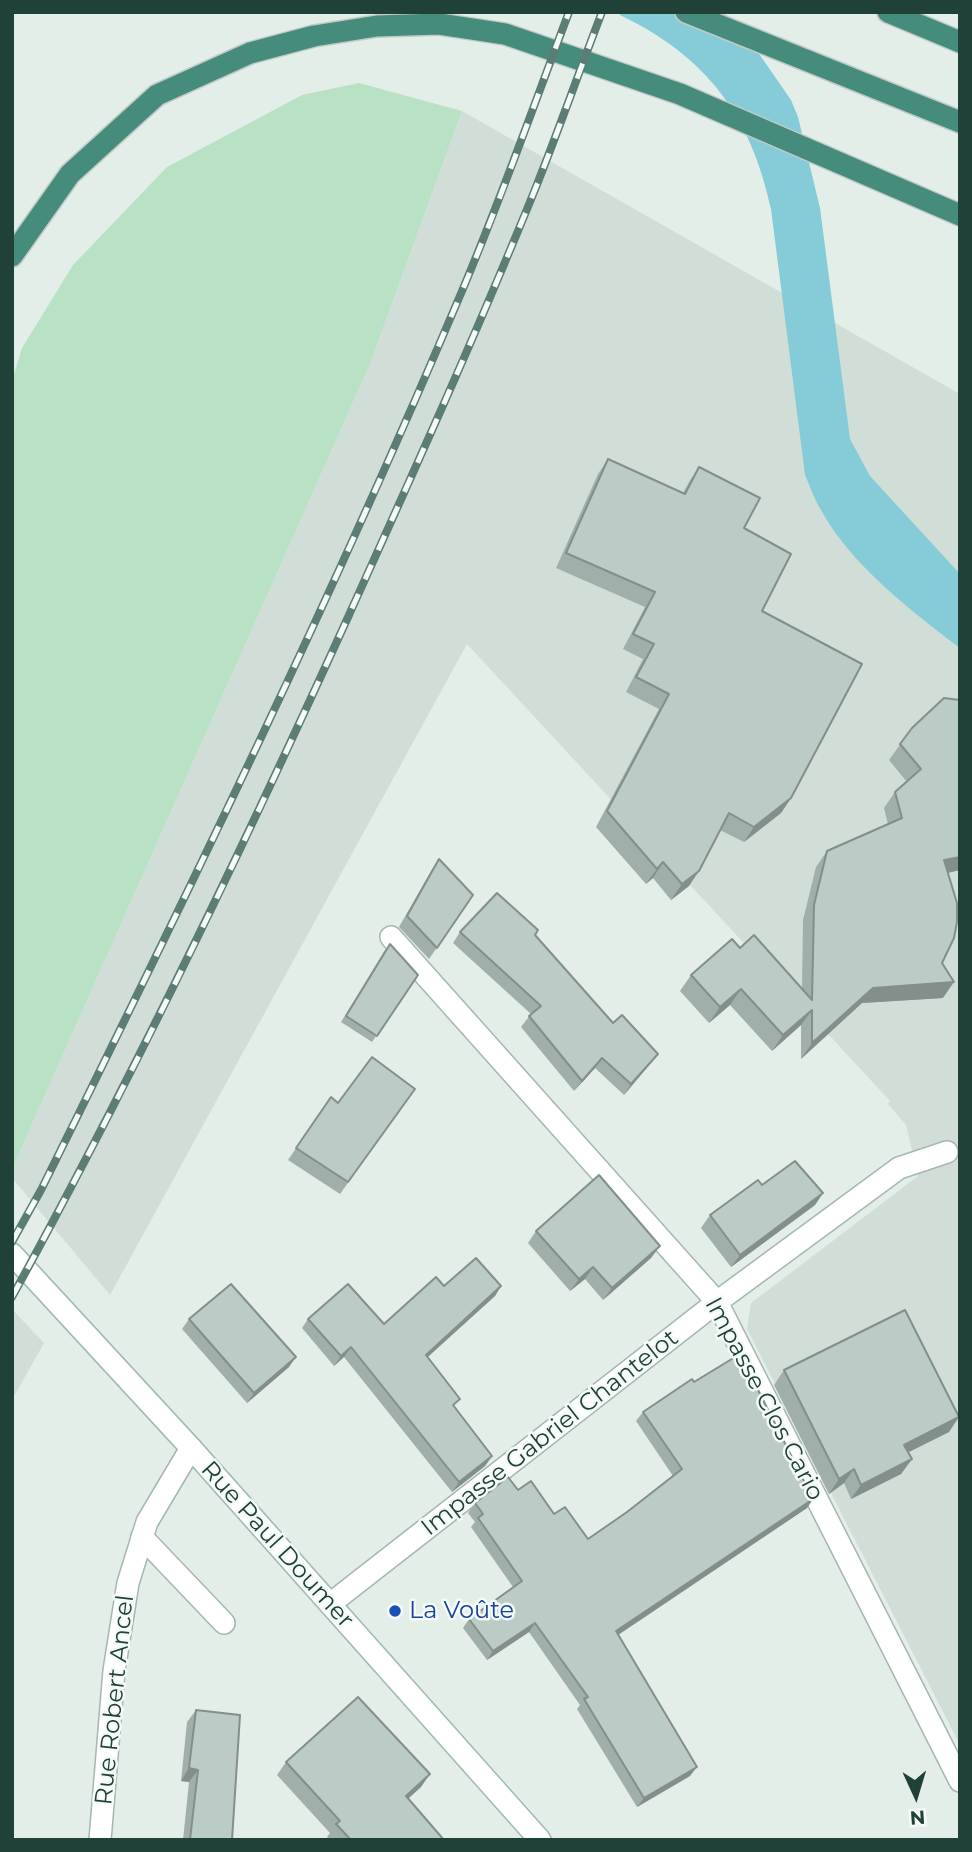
<!DOCTYPE html>
<html>
<head>
<meta charset="utf-8">
<style>
  body { margin:0 }
  #map { position:relative; width:972px; height:1852px; overflow:hidden; background:#e3eee9; font-family:Montserrat,sans-serif }
  canvas { display:block }
  .frame { position:absolute; inset:0; border:14px solid #204138; pointer-events:none }
  .north { position:absolute; left:881px; top:1761px; width:70px; height:70px; -webkit-text-stroke:5px #f4faf7; paint-order:stroke; rotate:176deg; font-size:19px; font-weight:700; line-height:28px; text-align:center; color:#204138 }
  .north::after { content:''; display:block; margin:auto; width:24px; height:32px; background:#204138; clip-path:polygon(50% 0,100% 100%,50% 72%,0 100%) }
</style>
</head>
<body>
<div id="map">
<canvas width="972" height="1852"></canvas>
<div class="frame"></div>
<div class="north">N</div>
</div>
<script>
const ctx = document.querySelector('canvas').getContext('2d');
ctx.lineJoin = 'round';
function fillPath(path, color) { ctx.fillStyle = color; ctx.fill(path, 'evenodd'); }
function trace(path, color, width, dash) { ctx.strokeStyle = color; ctx.lineWidth = width; ctx.lineCap = dash ? 'butt' : 'round'; ctx.setLineDash(dash || []); ctx.stroke(path); }
function drawText(font, color, halo, rows, align = 'center') {
  ctx.font = font + ' Montserrat,sans-serif'; ctx.lineWidth = 5; ctx.setLineDash([]); ctx.textBaseline = 'middle'; ctx.strokeStyle = halo; ctx.fillStyle = color; for (const [text, x, y, turn = 0] of rows) {
    ctx.save(); ctx.translate(x, y); ctx.rotate((+turn || 0) * Math.PI / 180); ctx.textAlign = isNaN(turn) ? turn : align; if (halo) ctx.strokeText(text, 0, 0); ctx.fillText(text, 0, 0); ctx.restore();
  }
}
const built = new Path2D(`
  M462 111 960 394V1745L747 1329 751 1303 918 1176 906 1125 888 1104 890 1101 467 644 110 1295 12 1178V1169L370 364Z
  M12 1309 44 1343 12 1400Z`);
const green = new Path2D(`
  M359 83 462 111 370 364 12 1169V381L22 348 73 265 167 167 302 95Z`);
const water = new Path2D(`
  M621 12H722L744 32 791 100 798 117 820 208 850 439 870 476 960 574V648C911 611 851 565 821 510 814 499 810 486 805 475L771 209C751 116 706 56 620 15Z`);
const service = new Path2D(`
  M142 1537 224 1623`);
const minor = new Path2D(`
  M391 937 717 1302 960 1781
  M330 1604 717 1302 899 1168 947 1152`);
const tertiary = new Path2D(`
  M100 1840 114 1671 128 1583 147 1522 191 1448`);
const secondary = new Path2D(`
  M12 1254 191 1448 540 1840`);
const trunk = new Path2D(`
  M686 12 960 122
  M888 12 960 42
  M12 256 70 174 157 95 250 53 314 36 377 26 439 24 505 34 680 94 960 215`);
const rail = new Path2D(`
  M12 1242 41 1190C188 893 333 596 462 291 501 199 534 105 569 12
  M12 1297C134 1075 244 846 349 615 412 475 476 335 534 192 558 132 579 72 602 12`);
const wall = new Path2D(`
  M608 459 683 493 689 482 699 467 744 528 762 611 791 798 781 813 744 842 720 830 689 886 671 900 653 878 646 884 596 827 659 709 626 692 643 659 623 649 645 607 556 568 598 474Z
  M960 700V870L948 873 942 963 943 998 862 1003 801 1059V1025L772 1051 730 1005 709 1023 680 991 691 975 740 948 802 988 803 920 816 867 827 851 888 824 884 808 895 792 907 782 889 760 912 728Z
  M439 859 473 895 429 959 399 927 431 871Z
  M460 932 650 1064 624 1095 595 1068 574 1091 521 1027 531 1014 453 943Z
  M385 950 418 975 372 1042 341 1022Z
  M415 1089 340 1194 288 1160 331 1097 338 1103Z
  M762 1185 823 1193 815 1205 731 1267 701 1228 710 1215Z
  M536 1231 651 1258 603 1300 585 1279 570 1291 528 1243Z
  M444 1286H501L495 1296 427 1357 454 1407 492 1456 485 1466 452 1492 344 1357 334 1366 302 1328 308 1319 384 1324Z
  M189 1319 289 1367 247 1403 182 1329Z
  M784 1370 949 1432 908 1452 912 1459 901 1474 851 1499 844 1483 829 1494 774 1385Z
  M643 1412 813 1499 807 1508 618 1635 690 1776 637 1807 577 1709 580 1705 529 1632 487 1660 463 1628 469 1619 513 1587 471 1527 475 1522 468 1513 475 1503 518 1490 588 1539 627 1512 673 1476 636 1421Z
  M196 1710 232 1840H183L189 1782 181 1781 187 1722Z
  M286 1762 421 1787 408 1798 444 1840H330L327 1837 330 1833 277 1775Z`);
const shadedWall = new Path2D(`
  M791 798 781 813 744 842 754 827Z
  M960 857V870L933 876 944 860Z
  M663 862 653 878 646 884 657 869Z
  M699 871 689 886 671 900 682 884Z
  M954 982 943 998 862 1003 801 1059 812 1043 873 988Z
  M741 989 730 1005 709 1023 720 1007Z
  M812 1010 801 1025 772 1051 783 1035Z
  M658 1054 650 1064 624 1095 631 1084Z
  M602 1058 595 1068 574 1091 582 1081Z
  M823 1193 815 1205 731 1267 740 1255Z
  M660 1246 651 1258 603 1300 612 1288Z
  M593 1267 585 1279 570 1291 579 1279Z
  M501 1286 495 1296 419 1365 426 1355Z
  M351 1347 344 1357 334 1366 341 1356Z
  M296 1357 289 1367 247 1403 254 1393Z
  M959 1417 949 1432 893 1460 904 1445Z
  M492 1456 485 1466 452 1492 459 1482Z
  M912 1459 901 1474 851 1499 861 1485Z
  M854 1469 844 1483 829 1494 839 1479Z
  M813 1499 807 1508 609 1641 616 1631Z
  M535 1623 529 1632 487 1660 493 1651Z
  M697 1767 690 1776 637 1807 644 1798Z
  M189 1768 198 1770 189 1782 181 1781Z
  M430 1774 421 1787 397 1809 406 1796Z`);
const building = new Path2D(`
  M608 459 685 494 699 467 760 498 744 528 791 554 762 611 862 664 791 798 754 827 729 813 699 871 682 884 663 862 657 869 607 811 669 694 636 677 654 644 633 634 655 592 566 553Z
  M944 698 960 700V857L944 860 957 903V922L954 938 942 963 954 982 873 988 812 1043V1010L783 1035 741 989 720 1007 691 975 732 939 740 948 754 935 812 1000 814 905 827 851 902 818 895 792 921 769 900 744 912 728Z
  M439 859 473 895 437 948 407 916Z
  M497 893 538 930 535 935 613 1023 622 1015 658 1054 631 1084 602 1058 582 1081 529 1016 541 1006 460 932Z
  M390 944 418 975 377 1036 346 1016Z
  M372 1057 415 1089 348 1182 296 1148 331 1097 338 1103Z
  M795 1161 823 1193 740 1255 710 1215 758 1180 762 1185Z
  M599 1175 660 1246 612 1288 593 1267 579 1279 536 1231Z
  M476 1258 501 1286 426 1355 460 1399 453 1405 492 1456 459 1482 351 1347 341 1356 308 1319 348 1284 384 1324 436 1277 444 1286Z
  M231 1284 296 1357 254 1393 189 1319Z
  M905 1310 959 1417 904 1445 912 1459 861 1485 854 1469 839 1479 784 1370Z
  M740 1354 813 1499 616 1631 697 1767 644 1798 584 1699 588 1697 535 1623 493 1651 469 1619 522 1581 478 1518 483 1514 475 1503 508 1477 518 1490 531 1481 554 1514 565 1507 588 1539 627 1512 682 1469 643 1412 692 1379 694 1382Z
  M358 1697 430 1774 406 1796 444 1840H351L336 1824 340 1821 286 1762Z
  M196 1710 240 1715 232 1840H190L198 1770 189 1768Z`);
const markers = [
  [395,1611,7,"#1a4fb4"]
];
const streetNames = [
  ["Impasse Clos Cario",764,1399,62],
  ["Impasse Gabriel Chantelot",550,1433,-38],
  ["Rue Paul Doumer",277,1545,48],
  ["Rue Robert Ancel",115,1700,-84]
];
const transitNames = [
  ["La Voûte",409,1611]
];
fillPath(built, '#d1ded8');
fillPath(green, '#b9e1c4');
fillPath(water, '#85ccd8');
trace(service, '#a5b7b0', 24);
trace(minor, '#a5b7b0', 24);
trace(tertiary, '#a5b7b0', 24);
trace(secondary, '#a0bbb1', 24);
trace(trunk, '#c1cac7', 24);
trace(service, '#fff', 21);
trace(minor, '#fff', 21);
trace(tertiary, '#fff', 21);
trace(secondary, '#fff', 21);
trace(trunk, '#468c7c', 21);
trace(rail, '#5b7d74', 8);
trace(rail, '#f4faf7', 5, [16]);
fillPath(wall, '#a0afa9');
fillPath(shadedWall, '#828f8a');
fillPath(building, '#baccc5');
trace(building, '#828f8a', 2);
for (const [x, y, r, color] of markers) { const dot = new Path2D(); dot.arc(x, y, r, 0, 2 * Math.PI); ctx.fillStyle = color; ctx.fill(dot); trace(dot, '#f4faf7', 2.5); }
drawText('24px', '#204138', '#f4faf7', streetNames);
drawText('24px', '#164399', '#f4faf7', transitNames, 'left');
</script>
</body>
</html>
